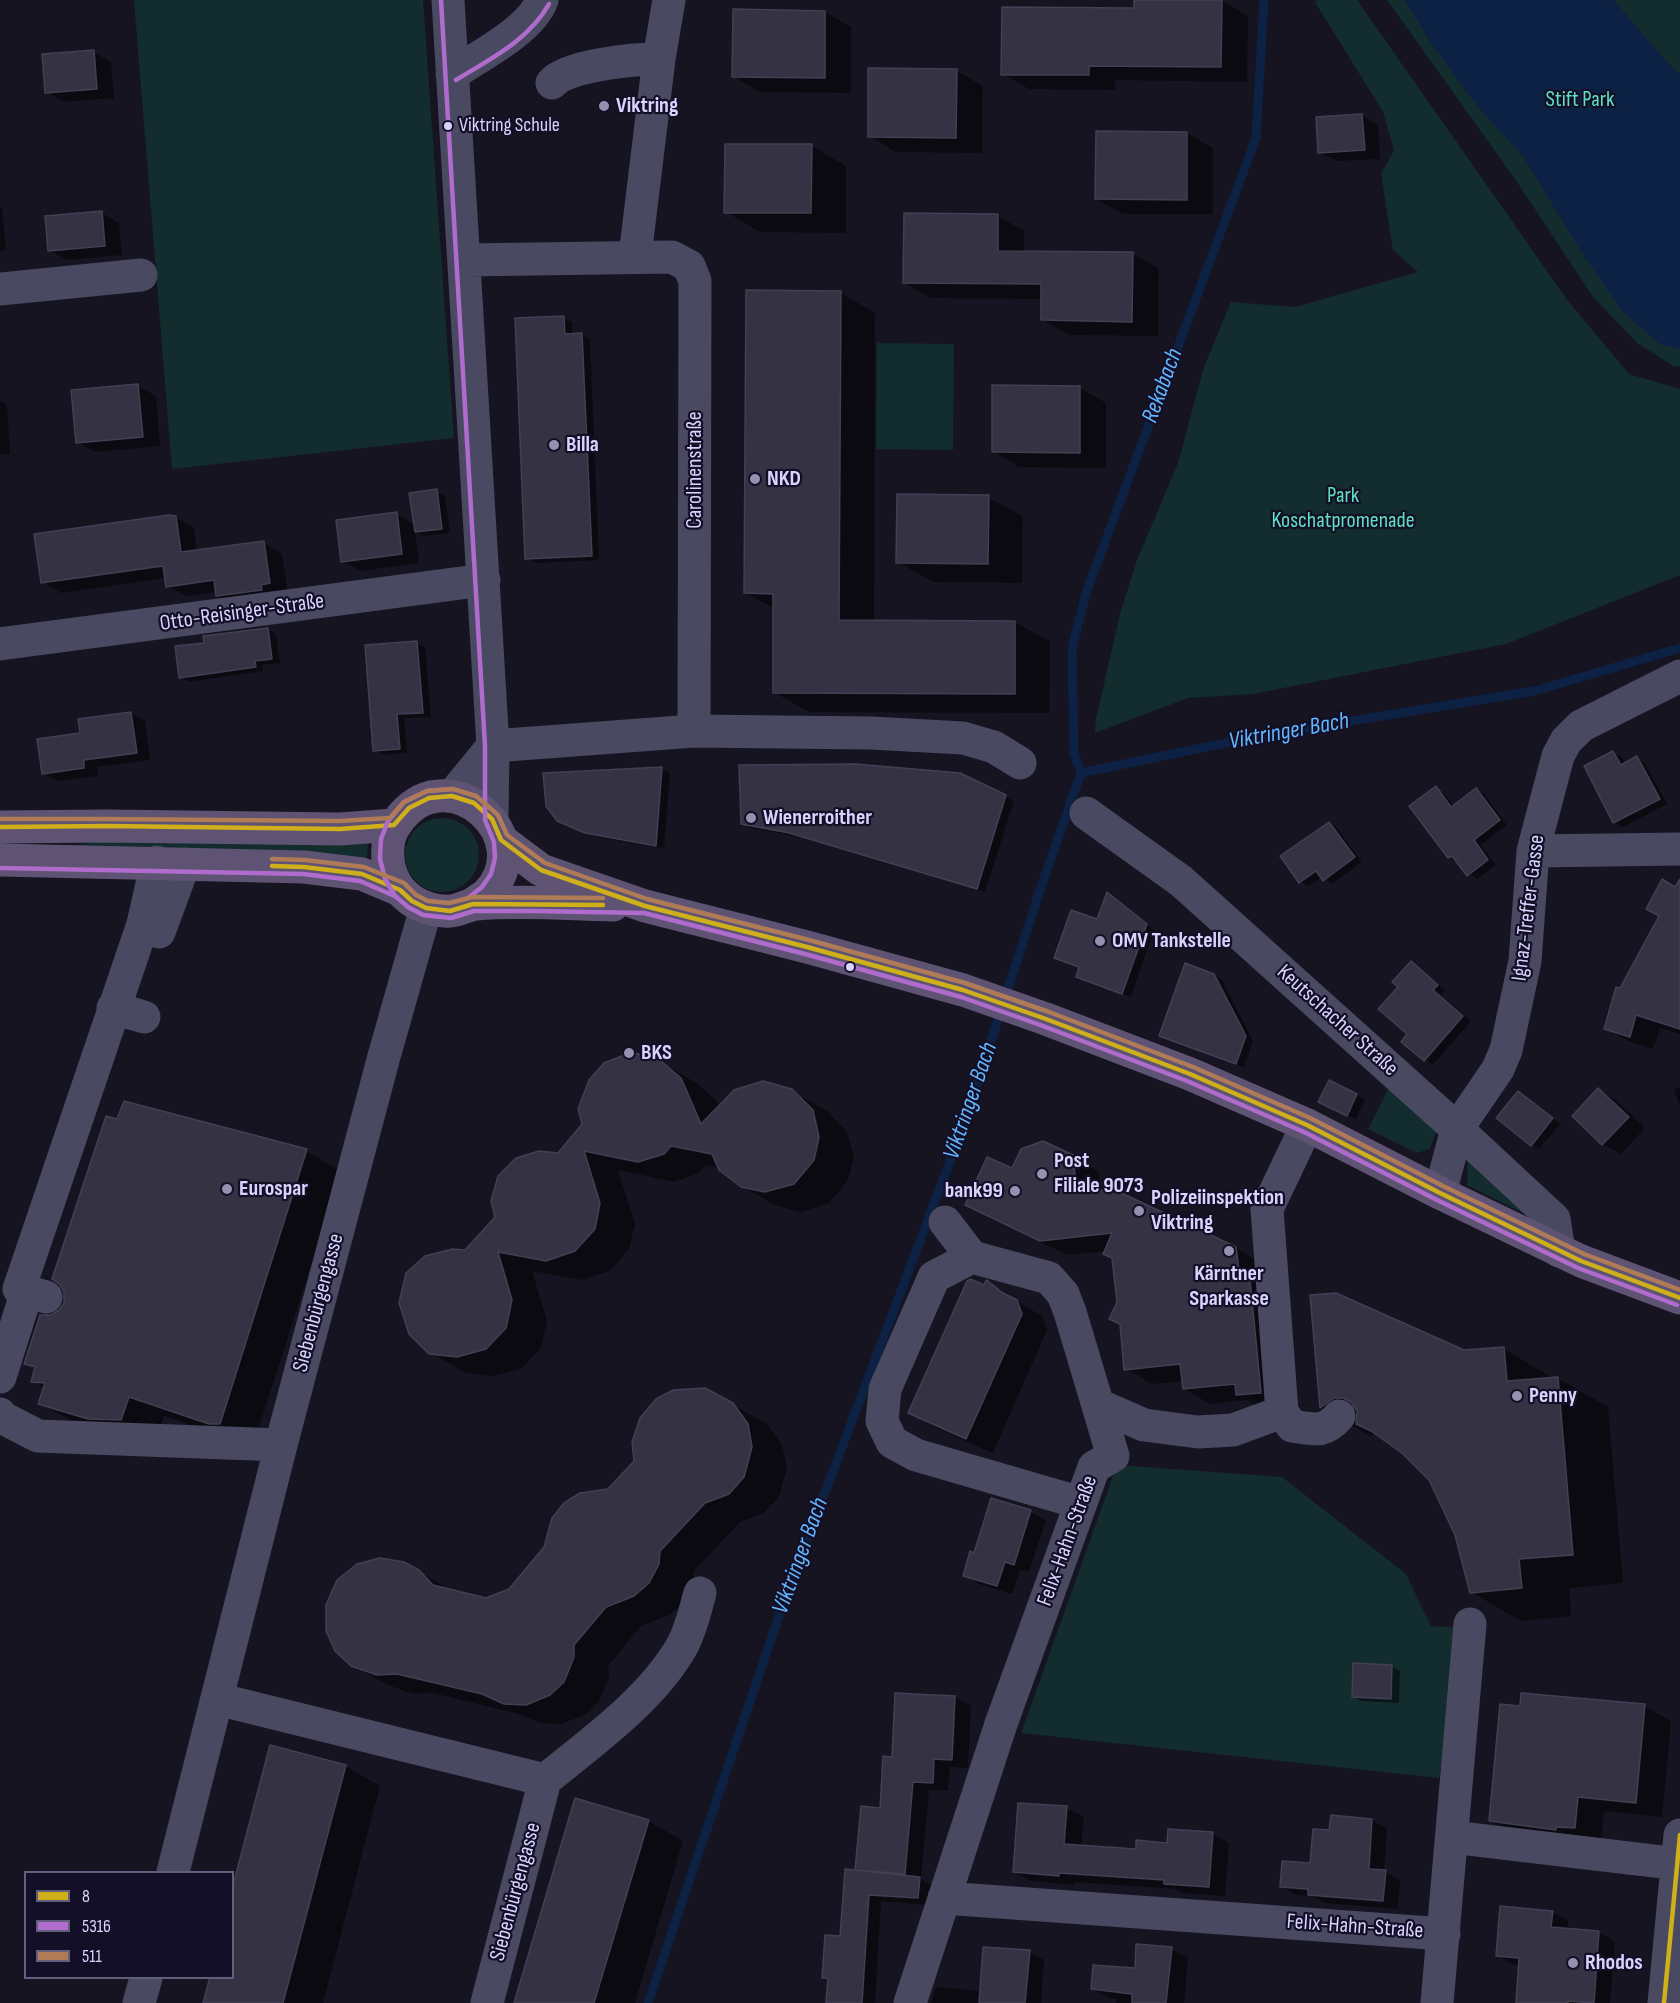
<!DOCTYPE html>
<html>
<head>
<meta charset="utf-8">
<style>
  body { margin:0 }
  #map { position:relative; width:1680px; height:2003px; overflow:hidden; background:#161421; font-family:"Sofia Sans Condensed",sans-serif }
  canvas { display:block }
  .legend { position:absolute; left:24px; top:1871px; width:210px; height:108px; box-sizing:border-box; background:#130f26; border:2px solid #625e7d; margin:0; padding:8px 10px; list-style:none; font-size:18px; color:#d9d4ff }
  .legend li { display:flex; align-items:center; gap:12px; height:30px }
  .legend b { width:30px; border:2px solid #625e7d }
</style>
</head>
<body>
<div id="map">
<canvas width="1680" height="2003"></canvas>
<ul class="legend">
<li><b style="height:8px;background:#cfb01a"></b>8</li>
<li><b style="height:8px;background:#b06ccc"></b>5316</li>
<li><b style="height:8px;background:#b07c57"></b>511</li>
</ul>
</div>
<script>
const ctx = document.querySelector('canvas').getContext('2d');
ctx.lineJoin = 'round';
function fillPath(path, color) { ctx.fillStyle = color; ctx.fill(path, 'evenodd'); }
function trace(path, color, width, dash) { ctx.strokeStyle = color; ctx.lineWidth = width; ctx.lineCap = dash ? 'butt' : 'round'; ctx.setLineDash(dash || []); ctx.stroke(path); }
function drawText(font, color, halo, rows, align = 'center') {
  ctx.font = font + ' "Sofia Sans Condensed",sans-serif'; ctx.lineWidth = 4.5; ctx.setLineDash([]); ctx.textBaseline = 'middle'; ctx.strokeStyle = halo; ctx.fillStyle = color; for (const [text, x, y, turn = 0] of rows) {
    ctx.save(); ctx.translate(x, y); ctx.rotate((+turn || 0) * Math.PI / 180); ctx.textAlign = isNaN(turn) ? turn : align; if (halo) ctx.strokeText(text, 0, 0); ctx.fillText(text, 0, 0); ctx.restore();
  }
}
const green = new Path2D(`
  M134 0H423L454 438 172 469Z
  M1318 0H1357L1568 301 1629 374 1680 389V575L1506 644 1253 694 1188 698 1095 733 1096 719 1120 614 1137 560 1178 463 1204 367 1231 302 1295 307 1418 272 1393 250 1381 174 1394 150 1383 112 1315 2Z
  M1387 0H1680V367L1673 366 1637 343 1593 297 1517 182Z
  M877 343 954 344 953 450 876 449Z
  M405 855a37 37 0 1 1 74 0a37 37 0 1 1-74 0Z
  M122 839 368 842 367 861 77 847V845Z
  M1389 1088 1437 1130 1430 1149 1417 1153 1368 1129Z
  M1468 1153 1531 1217 1467 1185Z
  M1117 1465 1282 1477 1406 1574 1431 1626 1463 1628 1439 1778 1021 1733Z`);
const water = new Path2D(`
  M1405 0H1613C1636 24 1655 52 1680 74V349L1660 344 1622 311 1586 259 1522 155 1477 106 1429 40Z`);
const shadow = new Path2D(`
  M1136 0H1221L1248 16 1247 82 1115 80V90L1029 89 1003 74 1136 9Z
  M825 12 851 27V93L760 92 733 76Z
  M93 52 111 62 114 98 64 102 47 92Z
  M957 71 983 86 982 153 896 152 870 136Z
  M1362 115 1378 125 1380 159 1336 161 1319 152Z
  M1187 133 1213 148V214H1123L1096 199Z
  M812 146 846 166V233L760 232 726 212Z
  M0 206 2 208 6 250 0 251Z
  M102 213 119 223 122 255 67 260 50 250Z
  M998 216 1024 231V253L1133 254 1159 269 1158 336 1069 335 1043 320V299L931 298 905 283Z
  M841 293 875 313 874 622H1015L1050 642 1049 713 809 712 774 692 775 609 746 593Z
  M563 318 572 322V335H582L590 339 599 560 535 563 527 558Z
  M138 386 156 396 160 446 95 452 77 442Z
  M1080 388 1106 403V468L1019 467 993 451Z
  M0 401 7 404 10 454 0 455Z
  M436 491 445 496 450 533 424 536 415 531 419 563 360 571 343 561 396 514 415 525Z
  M988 497 1023 517 1022 583 933 582 898 562Z
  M175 517 194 528 197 551 264 543 282 554 288 593 236 606 218 596 217 592 186 596 167 586 166 578 61 593 43 582Z
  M267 629 276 634 280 663 262 665 263 671 189 682 181 677 206 644Z
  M417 643 425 647 431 717 404 718 407 753 383 755 375 750Z
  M131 713 145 721 150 760 97 767 98 776 57 781 43 773 81 735Z
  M1613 752 1622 757 1625 764 1637 758 1645 763 1667 804 1623 827 1614 822Z
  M661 769 670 773 664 849 595 837 558 820Z
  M960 774 1014 801 985 892 799 837 750 828 742 823Z
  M1436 788 1444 793 1454 806 1476 790 1484 794 1507 825 1481 845 1496 865 1477 879 1449 857Z
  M1329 823 1337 828 1362 862 1332 884 1322 877 1309 886 1300 882Z
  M1680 891V1034L1660 1028 1653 1049 1628 1041 1605 1028 1620 989Z
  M1108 894 1154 930 1131 997 1086 981 1078 977 1081 968 1056 958 1098 921Z
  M1411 963 1445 990 1441 995 1471 1021 1433 1065 1403 1041 1410 1034 1400 987Z
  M1214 975 1222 980 1253 1041 1244 1067 1161 1036Z
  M661 1062 696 1083 716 1100 719 1107 791 1091 827 1111 847 1132 854 1157 848 1180 829 1203 801 1212 777 1206 741 1186 720 1168 706 1165 699 1173 674 1182 618 1170 635 1224 629 1249 610 1271 581 1280 532 1271 547 1321 541 1348 521 1369 492 1376 466 1373 430 1352 466 1252 558 1155Z
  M1329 1082 1365 1100 1356 1119 1328 1106Z
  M1680 1087V1107L1674 1089Z
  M1599 1090 1616 1100 1645 1128 1621 1154 1603 1144 1574 1116Z
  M1518 1093 1560 1124 1539 1149 1531 1145Z
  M306 1151 341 1171 254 1443H245L164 1416 156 1440 75 1423 40 1403 45 1388 33 1381 36 1369 26 1364 51 1317 60 1311 65 1303 66 1292 61 1284Z
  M1073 1156 1099 1172 1101 1191 1236 1248 1262 1264 1287 1407 1264 1410 1247 1400 1210 1404 1184 1389 1183 1381 1152 1384 1126 1369 1113 1258 1107 1251 1068 1255 993 1220 966 1205 1013 1170Z
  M987 1282 1043 1317 1047 1330 993 1453 936 1428 910 1413Z
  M1312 1297 1464 1351 1503 1348 1554 1379 1558 1378 1608 1407 1623 1583 1569 1588 1571 1616 1521 1621 1471 1592 1456 1534 1430 1479 1403 1452 1375 1433 1371 1436 1321 1408Z
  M732 1404 768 1425 782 1445 787 1468 779 1497 764 1513 740 1522 694 1571 693 1584 683 1603 669 1615 641 1626 608 1666 609 1678 599 1701 585 1715 561 1724 540 1723 519 1714 433 1693 413 1694 388 1685 352 1665 404 1563 453 1591 486 1599 510 1590 609 1490Z
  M992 1500 1031 1512 1046 1520 1029 1572 1020 1570 1012 1594 979 1584 964 1575 975 1555Z
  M1392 1666 1400 1671 1399 1703 1361 1701 1353 1696Z
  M955 1697 971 1706 968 1768 950 1767 948 1791 929 1790 921 1879 932 1886 930 1905 881 1901 875 2003H828L829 1980 824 1977 841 1937 862 1872 857 1869 882 1809 893 1759Z
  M1644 1706 1671 1721 1662 1817 1604 1811 1601 1843 1517 1836 1490 1821 1521 1707Z
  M345 1766 380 1786 323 2003H204L232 1978Z
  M1020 1804 1067 1808 1084 1817 1081 1847 1137 1851 1212 1833 1229 1843 1225 1896 1182 1893 1175 1889 1075 1882V1885L1031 1881 1015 1872Z
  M1332 1817 1372 1820 1387 1829 1384 1871 1400 1880 1398 1909 1324 1903 1312 1896 1296 1895 1281 1886 1311 1865 1331 1832Z
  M649 1821 683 1841 635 2003H515Z
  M1552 1912 1568 1921V1930L1599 1932 1615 1942 1610 2003H1518L1520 1965H1514L1498 1955Z
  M1171 1949 1188 1958 1184 2003H1116L1117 1999 1109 1998 1092 1989 1136 1969Z
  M1029 1952 1044 1960 1041 2003H931L936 1987 981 1991Z`);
const stream = new Path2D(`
  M1081 773 1074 753 1072 648 1086 593 1256 138 1264 0
  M648 2003 784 1601 963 1127 1041 887 1081 773 1259 736 1534 691 1680 648`);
const building = new Path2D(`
  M1134 0H1222L1221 67 1089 66V75H1001L1002 7 1134 8Z
  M733 9 825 11V78L732 77Z
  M94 50 97 89 45 93 42 54Z
  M868 68 957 69 956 138 868 137Z
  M1362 114 1365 150 1318 153 1316 117Z
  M1096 131 1187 132V200L1095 199Z
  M725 144H812L811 213H724Z
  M102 211 105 246 48 251 45 216Z
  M904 213 998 214V251L1133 252 1132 322 1041 320V284L903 283Z
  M746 290 841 291 839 620 1015 621V694L773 693V594L744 593Z
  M564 316 565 334 582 333 592 556 525 559 515 318Z
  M138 384 143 437 76 443 71 390Z
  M992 385 1080 386V453L992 452Z
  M437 489 442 529 415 532 409 493Z
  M897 494 989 495 988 564 896 563Z
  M397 512 402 554 341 562 336 520Z
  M169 515 176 516 181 552 264 541 270 583 261 585 262 590 216 596 214 580 166 587 163 566 41 583 34 534Z
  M268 628 272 659 255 661 256 667 179 678 175 646 204 643 203 636Z
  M417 641 423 713 397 714 400 749 373 751 365 645Z
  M131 712 137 753 84 760V768L42 774 37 739 80 733 78 719Z
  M1613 751 1621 765 1637 756 1660 799 1613 823 1584 766Z
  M856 764 960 773 1006 795 977 889 789 833 741 824 739 765Z
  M662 767 656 846 585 833 557 821 546 806 543 773Z
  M1436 786 1451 807 1476 788 1500 820 1474 840 1488 860 1467 876 1452 856 1448 858 1409 806Z
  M1329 822 1355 857 1323 881 1316 871 1299 883 1280 856Z
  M1662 879 1675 887 1680 879V1029L1636 1015 1630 1037 1604 1029 1616 987 1620 988 1659 916 1646 909Z
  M1107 892 1147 924 1122 994 1076 977 1079 967 1054 958 1071 910 1097 919Z
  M1411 961 1438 985 1433 990 1463 1016 1424 1061 1401 1042 1407 1034 1378 1009 1398 987 1392 982Z
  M1185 963 1214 974 1246 1036 1236 1064 1159 1036Z
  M632 1052 661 1061 681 1078 701 1124 734 1090 763 1081 792 1089 813 1110 819 1137 814 1160 794 1184 765 1192 741 1187 719 1170 712 1154 671 1146 664 1154 638 1162 584 1151 600 1203 595 1229 575 1251 546 1261 498 1252 512 1300 506 1328 486 1349 457 1357 429 1354 409 1334 399 1303 406 1273 425 1256 452 1249 465 1250 495 1217 491 1201 498 1176 516 1158 539 1151 558 1153 582 1124 578 1109 589 1080 604 1063Z
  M1329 1080 1357 1094 1347 1116 1318 1102Z
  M1598 1088 1629 1117 1602 1145 1572 1116Z
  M1518 1091 1553 1118 1531 1146 1496 1118Z
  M124 1101 307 1149 220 1424H209L129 1397 121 1420 88 1419 38 1404 45 1383 31 1382 35 1367 24 1364 40 1315H51L59 1310 64 1303V1292L60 1285 52 1279 106 1116 117 1119Z
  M1043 1141 1073 1155 1077 1193 1113 1189 1236 1247 1239 1270 1249 1269 1261 1393 1236 1395 1235 1384 1183 1389 1180 1364 1124 1370 1120 1324 1109 1319 1117 1302 1112 1258 1103 1254 1112 1233 1040 1241 965 1205 987 1157 1012 1168 1021 1149Z
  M970 1279 984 1285 986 1280 988 1281 1003 1293 1017 1300 1022 1314 966 1439 908 1413 967 1281Z
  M1336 1293 1464 1350 1504 1347 1507 1381 1558 1377 1573 1555 1519 1559 1522 1588 1470 1593 1455 1535 1429 1480 1402 1453 1371 1431 1356 1424 1357 1411 1351 1402 1343 1398H1334L1320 1408 1310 1295Z
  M705 1388 733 1403 748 1424 752 1447 744 1477 729 1494 705 1503 660 1551 659 1564 649 1583 634 1596 606 1607 574 1645V1657L564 1682 550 1695 526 1705 504 1704 482 1694 397 1674 377 1675 351 1666 335 1651 326 1631V1605L337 1580 357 1564 380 1558 404 1562 419 1570 433 1585 486 1598 509 1589 544 1547 552 1518 564 1503 580 1493 608 1489 634 1461 632 1442 640 1418 656 1399 673 1390Z
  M991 1498 1031 1510 1014 1565 1005 1562 997 1586 963 1576 970 1551 974 1553Z
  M1353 1663 1392 1665 1391 1699 1352 1697Z
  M895 1693 955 1696 952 1760 934 1759 933 1783 913 1782 905 1874 855 1870 861 1806 880 1808 883 1756 892 1757Z
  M1521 1693 1645 1704 1636 1803 1578 1797 1575 1828 1556 1827V1830L1489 1821 1500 1704 1520 1706Z
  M270 1745 346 1765 283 2003H203L210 1977H232V1889Z
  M575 1798 649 1820 594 2003H514Z
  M1018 1803 1067 1806 1064 1844 1136 1849V1840L1167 1843 1168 1829 1213 1832 1209 1887 1164 1884V1880L1059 1873V1876L1013 1872Z
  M1331 1815 1372 1819 1369 1869 1386 1870 1383 1901 1308 1895V1889L1280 1887 1282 1861 1310 1863 1313 1829 1329 1830Z
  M845 1869 920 1877 918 1898 869 1895 862 2003H826L828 1978H822L825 1935 840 1936Z
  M1500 1906 1553 1911 1551 1927 1599 1931 1594 2003 1568 2001V2003H1516L1519 1958 1496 1956Z
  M1136 1944 1172 1947 1166 2003H1132V1994L1091 1989 1093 1965 1135 1968Z
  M983 1947 1030 1950 1025 2003H979Z`);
const minor = new Path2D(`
  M448 0 493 746 492 819
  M452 74C480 56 531 30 542 0
  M552 83C567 65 636 59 659 59
  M635 256 659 59 669 0
  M464 260 672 257 689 266 695 281 694 731
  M0 289 141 275
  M0 644 484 580
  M493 746 694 731 871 733 963 738 994 747 1020 763
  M452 796 493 746
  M1086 813 1181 881 1457 1129 1554 1219 1559 1251
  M1533 851 1680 849
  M159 932 184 864
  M113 1008 144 1017
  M1307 1125 1267 1209 1282 1412 1292 1426C1313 1429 1324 1434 1339 1416
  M1440 1193 1457 1129 1498 1069 1506 1050 1525 961 1533 851 1558 756 1566 741 1581 726 1680 676
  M972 1257 934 1277 885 1389 882 1421 892 1442 916 1455 1081 1503
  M46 1297 19 1289 143 924 157 862
  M0 1377 27 1291
  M1098 1405 1144 1425 1198 1432 1233 1430 1282 1412
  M0 1414 1 1417 38 1436 281 1445
  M217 1699 545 1780 487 2003
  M545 1780C592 1742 652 1699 682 1646 691 1630 695 1610 700 1593
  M1452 1837 1680 1864
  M173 1872 281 1445 383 1060 426 908
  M944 1898 1444 1934
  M139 2003 146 1978
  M910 2003 1001 1724 1094 1467 1113 1456 1070 1312 1063 1294 1049 1278 972 1257 945 1222
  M1437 2003 1470 1624
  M1664 2003 1680 1835`);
const major = new Path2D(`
  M0 827 108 826 340 829 394 825
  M501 840 541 870 645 906 807 947 963 990 1046 1019 1190 1074 1307 1125 1440 1193 1581 1261 1680 1298
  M0 860 304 867 362 874 400 890
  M473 904C478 900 484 897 488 893 539 838 452 758 402 816 394 826 388 835 388 848 386 868 394 888 411 900 421 907 437 912 450 911 459 911 467 905 476 904 521 900 568 904 613 905`);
const bus1 = new Path2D(`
  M0 827 108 826 340 829 394 825 409 808 429 798 452 796 474 803 492 819 501 840 541 870 645 906 807 947 963 990 1046 1019 1190 1074 1307 1125 1440 1193 1581 1261 1680 1298
  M272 866 304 867 362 874 400 890 412 901 426 908 450 911 473 904 603 905
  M1664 2003 1680 1835`);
const bus2 = new Path2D(`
  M441 0 485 746V820L494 842 495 858 491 874 482 887 468 898
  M456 80C490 59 529 40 549 4
  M451 789 427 791 404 802 388 821 381 839 380 859 385 879 395 896 408 907 423 915 451 918 474 911H534L644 913 805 954 961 997 1043 1026 1187 1081 1304 1132 1437 1200 1578 1268 1677 1305
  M0 868 303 874 360 881 397 897`);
const bus3 = new Path2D(`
  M0 819H108L340 821 390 818 404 802 427 791 453 789 476 796 498 815 507 835 545 863 647 899 809 940 965 983 1049 1012 1193 1067 1310 1118 1443 1186 1584 1254 1680 1290
  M272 859 305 860 364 867 404 883 416 895 428 901 449 903 473 897 603 898`);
const markers = [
  [604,106,6,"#9591b1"],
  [448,126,5,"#d9d4ff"],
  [554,445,6,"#9591b1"],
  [755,479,6,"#9591b1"],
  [751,818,6,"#9591b1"],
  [1100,941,6,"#9591b1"],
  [850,967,5,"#d9d4ff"],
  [629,1053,6,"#9591b1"],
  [1042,1174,6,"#9591b1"],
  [227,1189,6,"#9591b1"],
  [1015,1191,6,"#9591b1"],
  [1139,1211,6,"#9591b1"],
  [1229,1251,6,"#9591b1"],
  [1517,1396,6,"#9591b1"],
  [1573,1963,6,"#9591b1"]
];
const busNames = [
  ["Viktring Schule",459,126]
];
const parkNames = [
  ["Stift Park",1580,100],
  ["Park",1343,496],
  ["Koschatpromenade",1343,521]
];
const poiNames = [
  ["Viktring",616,106],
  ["Billa",566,445],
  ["NKD",767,479],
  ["Wienerroither",763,818],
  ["OMV Tankstelle",1112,941],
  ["BKS",641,1053],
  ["Post",1054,1161],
  ["Filiale 9073",1054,1186],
  ["Eurospar",239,1189],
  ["bank99",1003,1191,"right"],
  ["Polizeiinspektion",1151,1198],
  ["Viktring",1151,1223],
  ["Kärntner",1229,1274,"center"],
  ["Sparkasse",1229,1299,"center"],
  ["Penny",1529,1396],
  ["Rhodos",1585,1963]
];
const streetNames = [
  ["Carolinenstraße",695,470,-90],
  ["Otto-Reisinger-Straße",242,613,-8],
  ["Ignaz-Treffer-Gasse",1529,908,-83],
  ["Keutschacher Straße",1337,1021,42],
  ["Siebenbürgengasse",319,1303,-75],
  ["Felix-Hahn-Straße",1068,1541,-70],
  ["Siebenbürgengasse",516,1892,-75],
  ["Felix-Hahn-Straße",1355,1927,4]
];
const waterNames = [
  ["Rekabach",1163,386,-70],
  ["Viktringer Bach",1289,732,-10],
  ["Viktringer Bach",971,1101,-71],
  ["Viktringer Bach",801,1556,-70]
];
fillPath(green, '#132c2d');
fillPath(water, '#0d2144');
fillPath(shadow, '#0007');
trace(stream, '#0d2144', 9);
fillPath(building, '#343243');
trace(building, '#433f54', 1.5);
trace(minor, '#4a4962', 33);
trace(major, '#5e5373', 33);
trace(bus1, '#cfb01a', 4.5);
trace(bus2, '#b06ccc', 4.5);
trace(bus3, '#b07c57', 4.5);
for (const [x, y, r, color] of markers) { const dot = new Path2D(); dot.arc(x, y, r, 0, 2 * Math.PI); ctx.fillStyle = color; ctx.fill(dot); trace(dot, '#130f26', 2); }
drawText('20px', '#d9d4ff', '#130f26', busNames, 'left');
drawText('22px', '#5fe0c0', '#130f26', parkNames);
drawText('bold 22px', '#d9d4ff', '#130f26', poiNames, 'left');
drawText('22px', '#d9d4ff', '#130f26', streetNames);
drawText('italic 24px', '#62b6ff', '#130f26', waterNames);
</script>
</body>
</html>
